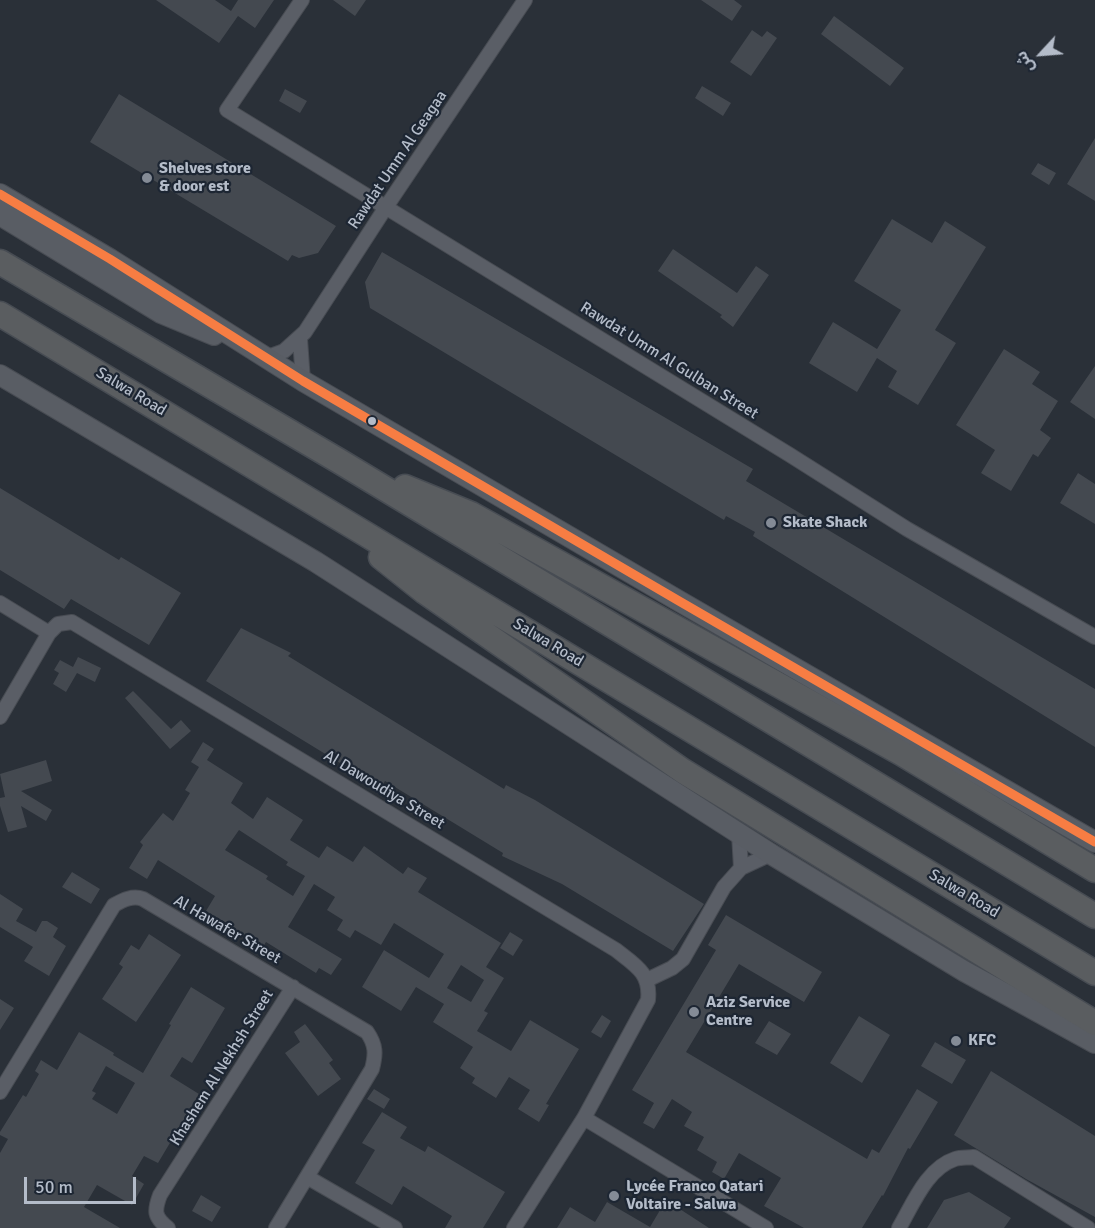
<!DOCTYPE html>
<html>
<head>
<meta charset="utf-8">
<style>
  body { margin:0 }
  #map { position:relative; width:1095px; height:1228px; overflow:hidden; background:#2a3038; font-family:Signika,"Noto Sans Arabic",sans-serif }
  canvas { display:block }
  .north { position:absolute; left:1011px; top:24px; width:60px; height:60px; -webkit-text-stroke:4px #1d2633; paint-order:stroke; rotate:244deg; font-size:16px; font-weight:700; line-height:24px; text-align:center; color:#b4bcc9 }
  .north::after { content:''; display:block; margin:auto; width:21px; height:27px; background:#b4bcc9; clip-path:polygon(50% 0,100% 100%,50% 72%,0 100%) }
  .scale { position:absolute; left:24px; top:1177px; width:112px; height:27px; box-sizing:border-box; border:3px solid #b4bcc9; border-top:0; padding-left:8px; font-size:18px; line-height:21px; white-space:nowrap; color:#b4bcc9; -webkit-text-stroke:4px #1d2633; paint-order:stroke }
</style>
</head>
<body>
<div id="map">
<canvas width="1095" height="1228"></canvas>
<div class="north">ش</div>
<div class="scale">50 m</div>
</div>
<script>
const ctx = document.querySelector('canvas').getContext('2d');
ctx.lineJoin = 'round';
function fillPath(path, color) { ctx.fillStyle = color; ctx.fill(path, 'evenodd'); }
function trace(path, color, width, dash) { ctx.strokeStyle = color; ctx.lineWidth = width; ctx.lineCap = dash ? 'butt' : 'round'; ctx.setLineDash(dash || []); ctx.stroke(path); }
function drawText(font, color, halo, rows, align = 'center') {
  ctx.font = font + ' Signika,sans-serif'; ctx.lineWidth = 4.5; ctx.setLineDash([]); ctx.textBaseline = 'middle'; ctx.strokeStyle = halo; ctx.fillStyle = color; for (const [text, x, y, turn = 0] of rows) {
    ctx.save(); ctx.translate(x, y); ctx.rotate((+turn || 0) * Math.PI / 180); ctx.textAlign = isNaN(turn) ? turn : align; if (halo) ctx.strokeText(text, 0, 0); ctx.fillText(text, 0, 0); ctx.restore();
  }
}
const building = new Path2D(`
  M156 0H215L231 11 238 0H274L255 28 238 16 219 43Z
  M333 0H366L355 16Z
  M701 0H734L742 6 732 21Z
  M834 16 904 68 890 86 821 34Z
  M752 30 762 37 767 31 777 38 751 76 730 62Z
  M702 86 731 103 723 116 695 98Z
  M285 89 307 101 300 113 279 101Z
  M119 94 336 226 318 253 299 258 292 255 288 261 90 142Z
  M1095 138V201L1067 184Z
  M1038 163 1056 173 1049 185 1031 174Z
  M892 219 932 243 945 221 986 247 935 330 956 343 918 405 888 387 897 371 877 358 857 392 809 363 833 322 877 349 901 310 854 281Z
  M673 249 737 293 756 266 769 275 733 327 720 317 722 315 658 271Z
  M382 252 753 469 746 481 1095 689V747L753 536 755 532 726 516 724 520 370 308 365 282Z
  M1004 349 1040 372 1032 384 1058 401 1040 430 1051 438 1038 457 1033 454 1011 491 981 473 995 450 956 425Z
  M1095 366V419L1070 402Z
  M1078 473 1095 484V524L1060 503Z
  M0 488 119 560 121 557 181 593 149 645 71 599 64 609 0 570Z
  M241 628 291 653 288 656 504 789 506 785 535 800 704 904 673 951 562 884 502 856 503 853 385 781 381 788 206 681Z
  M78 657 101 668 95 682 77 673 66 692 53 684 59 673 54 670 60 660 73 667Z
  M133 691 171 729 181 720 191 731 170 749 125 698Z
  M203 742 214 749 207 760 243 783 231 803 253 819 267 797 303 820 290 840 319 858 327 846 353 862 364 846 403 874 408 867 427 878 418 892 501 943 486 967 504 978 484 1011 488 1013 477 1031 511 1051 530 1020 579 1049 546 1104 549 1105 539 1122 518 1109 530 1090 509 1077 496 1098 472 1083 475 1078 460 1068 473 1047 433 1022 444 1004 416 987 401 1011 362 987 384 950 429 978 444 954 394 923 381 945 355 930 350 938 337 930 343 920 327 910 335 897 314 884 288 927 342 959 331 975 319 968 316 973 266 942 263 947 247 937 227 929 228 924 206 911 215 896 158 860 147 879 129 868 143 845 140 842 163 813 173 821 190 793 185 790 199 767 191 762ZM239 830 288 862 286 865 305 876 293 896 266 879 268 876 225 850ZM461 965 484 980 471 1002 447 988Z
  M46 760 52 781 21 791 52 810 46 821 21 806 27 827 8 832 0 806V798L5 797 0 774Z
  M72 872 100 889 91 904 62 887Z
  M0 894 23 909 16 921 36 932 42 921H47L58 928 53 937 66 946 49 976 24 961 33 947 0 927Z
  M726 915 822 972 804 1002 739 964 686 1052 867 1159 872 1149 879 1153 917 1089 938 1102 910 1149 908 1148 883 1196 882 1195 862 1228H804L764 1206 781 1178 739 1153 724 1179 712 1172 717 1162 697 1150 704 1137 684 1126 692 1112 672 1099 654 1129 643 1123 654 1103 632 1090 716 950 708 945Z
  M510 932 523 940 513 956 500 948Z
  M149 934 181 955 136 1022 102 999 123 967 119 964 131 945 139 950Z
  M191 987 225 1008 192 1063 182 1057 170 1076 199 1094 158 1163 144 1156 132 1176 144 1184 132 1205 97 1185 84 1207 120 1228H0V1153L8 1139 0 1135V1132L23 1095 26 1097 39 1074 35 1071 41 1060 57 1070 79 1032 114 1053 113 1055 143 1073 171 1025 169 1024ZM106 1066 135 1083 117 1114 92 1099 96 1093 92 1091Z
  M0 999 14 1008 0 1030Z
  M602 1015 611 1021 601 1038 591 1032Z
  M859 1016 890 1035 862 1083 830 1063Z
  M769 1021 791 1034 777 1055 755 1043Z
  M305 1024 333 1060 329 1063 341 1079 318 1096 285 1053 300 1042 294 1032Z
  M935 1042 966 1060 952 1084 921 1066Z
  M991 1071 1095 1136V1217L1026 1179 954 1135Z
  M374 1089 390 1099 384 1109 367 1099Z
  M382 1112 407 1127 400 1138 425 1152 428 1146 505 1192 483 1228H445L452 1216 403 1186 392 1205 355 1183 375 1150 362 1143Z
  M969 1192 1011 1218 1004 1228H927L944 1200Z
  M201 1195 221 1207 212 1222 192 1211Z
  M666 1200 709 1228H557L570 1207 595 1222 607 1202 650 1227Z`);
const street = new Path2D(`
  M302 0 227 110 790 455 907 529 1095 637
  M300 339 303 381
  M265 358 284 351 305 332 386 207 525 0
  M0 603 49 633
  M0 717 49 633 58 624 72 622 616 950C635 965 651 973 648 1000L584 1118 514 1228
  M739 834 741 868
  M647 980 672 968 683 959 724 887 741 868 771 854
  M0 1092 114 905C123 900 133 895 143 899L367 1032C376 1045 376 1054 372 1069L276 1228
  M584 1118 766 1228
  M307 1177 395 1228
  M168 1228C154 1217 154 1211 160 1195L293 987
  M899 1228C913 1204 927 1168 955 1159 961 1157 968 1158 974 1157L1088 1228`);
const secondary = new Path2D(`
  M0 194 110 259 303 381 679 601 1095 842
  M0 215 161 313 214 335
  M0 375 316 562 771 854 964 971 1095 1043`);
const highway = new Path2D(`
  M0 262 339 461 1095 916
  M0 314 1095 973
  M405 487 471 514 901 753 1095 870
  M381 557 425 592 683 771 1095 1023`);
const bus1 = new Path2D(`
  M0 194 110 259 303 381 679 601 1095 842`);
const markers = [
  [147,178,6,"#848b96"],
  [372,421,5,"#b4bcc9"],
  [771,523,6,"#848b96"],
  [694,1012,6,"#848b96"],
  [956,1041,6,"#848b96"],
  [614,1196,6,"#848b96"]
];
const streetNames = [
  ["Rawdat Umm Al Geagaa",398,160,-56],
  ["Rawdat Umm Al Gulban Street",669,361,32],
  ["Salwa Road",131,392,31],
  ["Salwa Road",548,643,31],
  ["Al Dawoudiya Street",384,790,31],
  ["Salwa Road",964,894,31],
  ["Al Hawafer Street",227,930,30],
  ["Khashem Al Nekhsh Street",222,1068,-58]
];
const poiNames = [
  ["Shelves store",159,169],
  ["& door est",159,187],
  ["Skate Shack",783,523],
  ["Aziz Service",706,1003],
  ["Centre",706,1021],
  ["KFC",968,1041],
  ["Lycée Franco Qatari",626,1187],
  ["Voltaire - Salwa",626,1205]
];
fillPath(building, '#444950');
trace(street, '#484c53', 16);
trace(secondary, '#484c53', 22);
trace(highway, '#474c53', 27);
trace(street, '#5a5e66', 14);
trace(secondary, '#595d64', 20);
trace(highway, '#5a5d60', 24);
trace(bus1, '#f77d43', 9);
for (const [x, y, r, color] of markers) { const dot = new Path2D(); dot.arc(x, y, r, 0, 2 * Math.PI); ctx.fillStyle = color; ctx.fill(dot); trace(dot, '#1d2633', 2); }
drawText('16px', '#b4bcc9', '#1d2633', streetNames);
drawText('bold 16px', '#b4bcc9', '#1d2633', poiNames, 'left');
</script>
</body>
</html>
